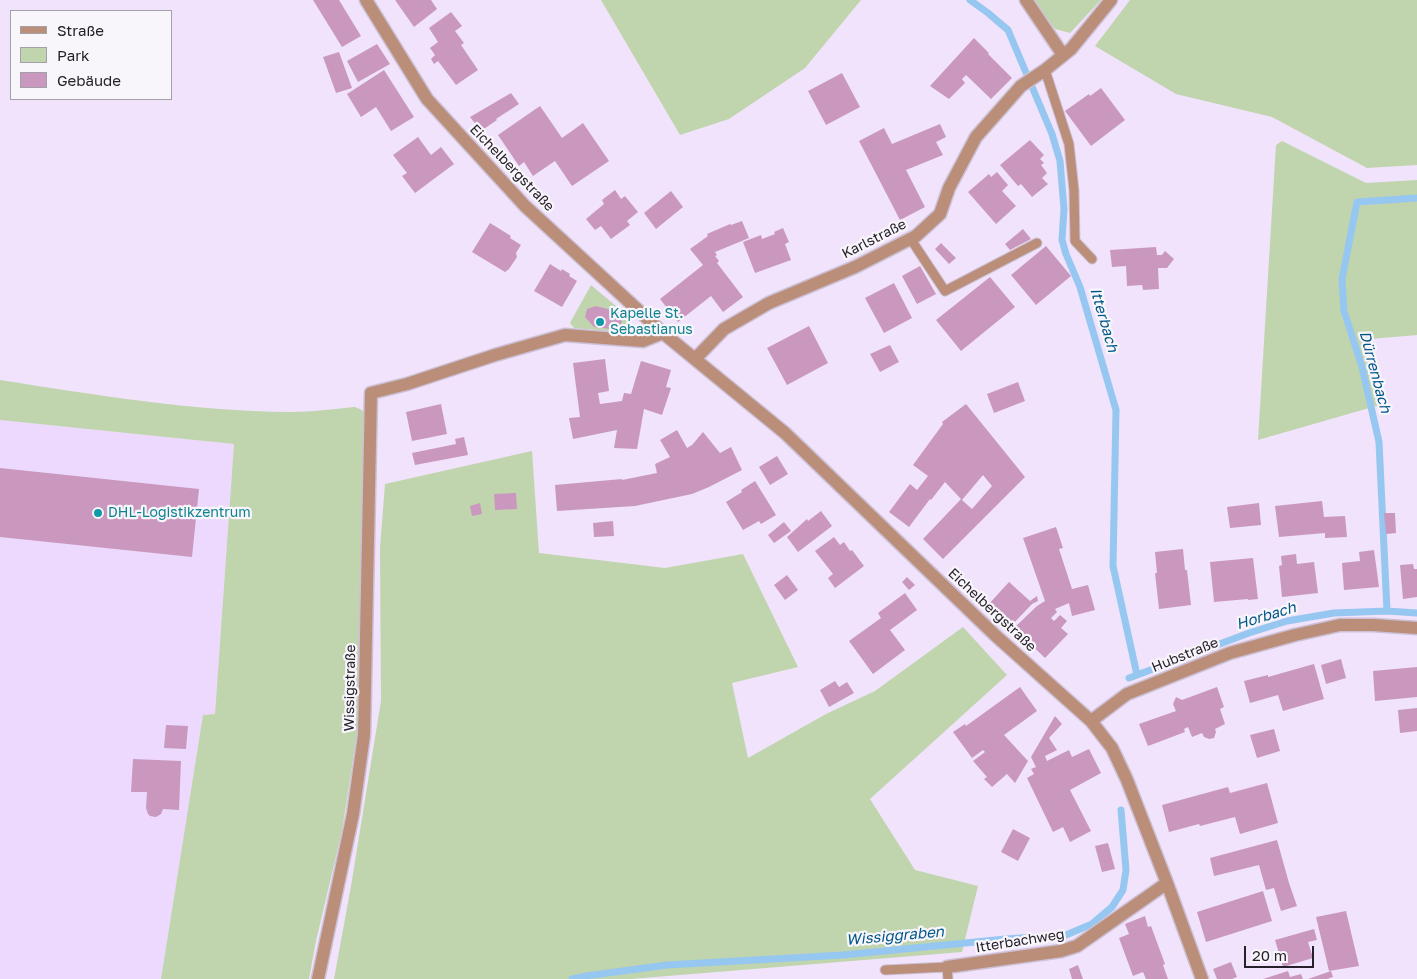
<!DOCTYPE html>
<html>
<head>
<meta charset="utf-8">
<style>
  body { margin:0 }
  #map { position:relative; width:1417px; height:979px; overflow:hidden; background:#f0e3fb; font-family:"Golos Text",sans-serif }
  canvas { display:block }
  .legend { position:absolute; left:10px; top:10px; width:162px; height:90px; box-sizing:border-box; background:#f8f5fb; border:1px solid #a4a0a8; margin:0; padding:6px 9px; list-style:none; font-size:15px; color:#26202b }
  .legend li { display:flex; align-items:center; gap:10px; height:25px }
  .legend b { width:25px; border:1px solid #a4a0a8 }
  .scale { position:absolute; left:1244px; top:946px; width:70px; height:22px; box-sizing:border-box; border:2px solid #26202b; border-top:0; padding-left:6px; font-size:15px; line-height:18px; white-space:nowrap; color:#26202b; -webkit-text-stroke:4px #f8f5fb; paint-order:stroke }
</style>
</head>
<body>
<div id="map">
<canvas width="1417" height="979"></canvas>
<ul class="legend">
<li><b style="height:6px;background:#bb8e7a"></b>Straße</li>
<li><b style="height:14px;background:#c0d5ad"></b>Park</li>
<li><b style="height:14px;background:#ca98be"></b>Gebäude</li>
</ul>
<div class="scale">20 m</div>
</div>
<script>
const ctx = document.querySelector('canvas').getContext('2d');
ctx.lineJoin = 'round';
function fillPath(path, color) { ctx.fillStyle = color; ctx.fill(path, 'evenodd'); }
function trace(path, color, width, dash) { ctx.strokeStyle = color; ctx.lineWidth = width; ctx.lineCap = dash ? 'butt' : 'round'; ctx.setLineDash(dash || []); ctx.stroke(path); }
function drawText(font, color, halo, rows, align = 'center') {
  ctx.font = font + ' "Golos Text",sans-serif'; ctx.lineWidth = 4.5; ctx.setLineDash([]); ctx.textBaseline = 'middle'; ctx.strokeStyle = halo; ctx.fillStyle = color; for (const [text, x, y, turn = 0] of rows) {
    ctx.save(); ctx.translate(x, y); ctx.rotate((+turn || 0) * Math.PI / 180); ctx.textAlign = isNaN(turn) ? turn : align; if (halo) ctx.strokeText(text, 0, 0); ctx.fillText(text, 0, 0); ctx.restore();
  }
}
const built = new Path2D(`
  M0 420 234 444 215 714 203 715 161 979H0Z`);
const green = new Path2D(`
  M601 0H861L805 68 729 119 680 135Z
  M1033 0H1101L1070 33 1055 29Z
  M1130 0H1417V165L1367 168 1272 117 1176 94 1095 46Z
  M1282 141 1366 183 1417 180V335L1370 339 1383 404 1258 440 1276 145Z
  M591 285 629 317 631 324 629 329 621 332 574 328 570 323Z
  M0 380C96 395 192 411 290 412 312 412 333 409 355 407L362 410 367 419 358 727 342 831 316 941 309 979H161L203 715 215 714 234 444 0 420Z
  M532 451 539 553 665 568 743 554 798 667 732 683 748 758 826 714 875 691 963 627 1007 675 870 799 915 870 978 886 962 952 631 979H334L351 886 381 701 380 548 385 484Z`);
const stream = new Path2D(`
  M970 0 988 13 1008 30 1052 134 1060 161 1064 209 1062 240 1066 254 1080 287 1116 410 1113 566 1137 675
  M1387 611 1379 442 1362 367 1344 311 1342 279 1357 202 1417 198
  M1129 678 1249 633 1287 621 1334 613 1387 611 1417 613
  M572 979 586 976 667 965 843 955 1006 939 1066 935 1092 924 1112 907 1123 890 1126 870 1121 810`);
const building = new Path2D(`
  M313 0H339L361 36 342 47Z
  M395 0H431L437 9 414 27Z
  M451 12 462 26 455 31 464 43 461 45 478 70 456 85 438 61 434 64 431 59 435 55 430 48 438 42 429 28Z
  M974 38 989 53 988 54 1012 78 991 99 966 75 962 79 965 83 949 99 930 86Z
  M377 44 390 64 358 82 347 61Z
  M339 52 352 88 336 93 323 57Z
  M384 70 414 117 391 131 376 107 361 117 347 94Z
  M842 73 860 107 826 125 808 91Z
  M1101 88 1125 120 1091 146 1065 111 1089 94 1090 96Z
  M511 93 519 104 496 119 497 120 481 131 470 117Z
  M540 106 562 138 583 123 609 161 572 186 555 161 533 176 524 162 519 166 498 135Z
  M940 124 946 137 936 142 943 155 906 170 925 207 900 220 859 141 884 128 892 144Z
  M418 137 431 155 441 147 454 164 415 193 402 176 407 173 393 155Z
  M1030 140 1044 155 1040 159 1044 163 1041 165 1047 173 1042 178 1048 184 1032 197 1021 184 1018 186 1000 165Z
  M997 172 1008 185 1002 191 1016 206 996 224 968 192 989 174 991 177Z
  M615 190 621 199 625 196 638 212 627 221 630 225 611 239 601 226 595 230 586 219 604 204 602 200Z
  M671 191 683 207 656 229 644 213Z
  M742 221 749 238 715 252 717 255 715 256 719 261 717 263 743 297 723 312 711 296 678 322 660 299 703 265 690 249 708 236 707 234 730 224 731 225Z
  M490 223 511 236 510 238 521 245 516 253 517 257 509 269 505 272 472 252Z
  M783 228 789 242 785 244 791 260 755 273 743 242 761 235 762 239 775 234 774 232Z
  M1023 229 1031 239 1010 250 1005 244Z
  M941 243 956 258 949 264 935 249Z
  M1046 246 1071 276 1036 305 1011 275Z
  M1156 247 1157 255H1162L1165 251 1174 259 1167 268H1158L1159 289 1143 290 1142 285 1127 286 1126 266 1112 267 1110 250Z
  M550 264 561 271 562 269 570 274 569 276 577 281 562 307 534 291Z
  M920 266 936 294 917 304 902 276Z
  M990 277 1015 307 961 351 936 320Z
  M894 283 912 318 884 333 865 298Z
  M596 306 623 313 620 330 594 327 585 317 587 309Z
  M809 326 828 363 787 385 767 348Z
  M890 345 899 362 880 372 870 354Z
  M605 359 609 391 598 393 600 404 622 401 624 393 631 394 641 361 671 370 666 387 671 388 662 415 644 409 637 449 614 448 617 430 573 439 569 418 580 417 573 363Z
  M1018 382 1025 401 994 413 987 394Z
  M441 404 447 434 412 441 406 412Z
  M966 404 1025 477 943 559 923 539 961 499 945 482 931 500 930 499 909 527 889 512 910 484 917 490 928 476 913 465 943 424 942 422ZM983 475 992 486 972 509 962 500Z
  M677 430 687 448 692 445 703 432 720 453 731 447 742 470 709 487 692 494 635 506 557 511 555 485 622 479V480L657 473 655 464 670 457 660 440Z
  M464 437 468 455 415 465 412 453 456 444 455 439Z
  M777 456 788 474 770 485 759 467Z
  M0 468 199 489 192 557 0 537Z
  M755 481 776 515 761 524 759 521 743 530 726 502 742 492 741 490Z
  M516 493 517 509 495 510 494 494Z
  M1322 501 1324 517 1345 516 1347 537 1325 538V533L1279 537 1275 506Z
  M480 503 482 514 472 516 470 506Z
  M1259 503 1261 525 1230 528 1227 507Z
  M821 511 832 526 798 552 787 537 807 519 808 521Z
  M1384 513H1395L1396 533 1386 534Z
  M613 521 614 536 594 537 593 523Z
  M784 522 791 531 774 543 768 535Z
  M1056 527 1063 548 1059 549 1072 589 1088 585 1095 610 1072 616 1069 603 1055 609 1057 612 1051 618 1054 621 1060 615 1067 621 1061 628 1068 634 1045 658 1014 628 1037 606 1045 601 1023 538Z
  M834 537 840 545 844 542 850 551 852 550 864 566 835 588 828 578 833 574 815 551Z
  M1183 549 1185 570H1187L1191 605 1159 609 1155 573H1157L1155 552Z
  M1374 550 1379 587 1344 590 1342 563 1360 561 1359 552Z
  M1296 554 1297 564 1314 562 1318 593 1282 597 1279 566 1282 565 1281 556Z
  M1253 558 1258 599 1248 600V599L1214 602 1210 562Z
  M1413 564 1414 569H1417V597L1403 599 1400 565Z
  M787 575 798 590 785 600 774 585Z
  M907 577 915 585 909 590 902 582Z
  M1009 582 1030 601 1037 596 1038 601 1032 604 1011 626 988 605Z
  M905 593 917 610 890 630 905 650 873 674 849 641 881 618 878 613Z
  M1341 659 1346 678 1326 684 1321 665Z
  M1314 664 1324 699 1283 711 1278 695 1250 703 1244 681 1268 675V677Z
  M1417 667V697L1375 701 1373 671Z
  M835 681 839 687 847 682 854 693 829 707 820 690Z
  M1020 687 1037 711 1004 735 1028 761 1015 783 1007 774 992 787 984 779 987 777 973 761 985 752 983 750 972 758 953 732 965 724 966 726Z
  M1217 687 1224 707 1220 709 1225 724 1215 729 1216 732 1214 738 1209 739 1204 737 1202 733 1192 737 1188 727 1184 729 1185 732 1148 746 1139 724 1176 711 1173 704 1176 697 1182 700Z
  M1417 708V731L1400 733 1398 710Z
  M1055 716 1062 724 1049 738 1057 750 1045 756 1047 761 1069 750 1072 757 1089 749 1101 773 1070 790 1091 831 1070 842 1063 827 1053 832 1027 778 1034 774 1031 769 1036 767 1031 757Z
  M166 725 188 726 186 749 164 748Z
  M1274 729 1280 751 1257 758 1250 735Z
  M133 759 181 761 179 810 163 809 161 814 156 817 150 816 148 814 146 808 147 792H131Z
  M1267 783 1278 823 1240 834 1235 817 1200 826 1199 824 1169 832 1162 805 1228 787 1230 793Z
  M1013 829 1030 838 1018 861 1001 852Z
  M1277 840 1289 883 1297 906 1281 911 1274 888 1266 890 1259 865 1214 876 1210 858Z
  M1108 843 1115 869 1102 872 1095 846Z
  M1263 891 1272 921 1206 942 1197 912Z
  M1346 911 1359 966 1329 971 1316 917Z
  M1145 916 1148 927 1151 926 1165 964 1163 965 1168 979H1146L1143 972 1133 976 1119 938 1129 934 1125 924Z
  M1314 929 1317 940 1308 942 1313 958 1283 967 1275 940Z
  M1231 962 1237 977 1232 979H1217L1213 969Z
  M1078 965 1083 979H1072L1069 969Z
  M1288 971 1290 977 1301 974 1303 979H1263Z
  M1331 971 1333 977 1327 979H1308Z`);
const lane = new Path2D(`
  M1045 70 1069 144 1074 190 1075 241 1092 259
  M910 238 945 291 1037 243
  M885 970 947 967 948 979`);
const street = new Path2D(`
  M366 0 427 99 525 206 663 333 785 433 996 636 1091 721 1112 748 1127 780 1167 883 1202 979
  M1026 0 1063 55
  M695 359 724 329 769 303 855 267 916 236 940 214 949 188 976 137 1021 86 1045 70 1071 49 1111 0
  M1091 721 1127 694 1230 653 1295 635 1340 625H1373L1417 628
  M947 967 1061 951 1077 946 1167 883
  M318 979 353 814 364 735 371 393 407 384 495 355 565 335 643 341 663 333`);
const markers = [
  [600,322,5,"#0f9aa8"],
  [98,513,5,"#0f9aa8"]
];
const streetNames = [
  ["Eichelbergstraße",512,168,46],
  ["Karlstraße",874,239,-27],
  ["Eichelbergstraße",992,610,43],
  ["Hubstraße",1185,655,-22],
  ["Wissigstraße",350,688,-89],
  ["Itterbachweg",1020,941,-9]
];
const cultureNames = [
  ["Kapelle St.",610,314],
  ["Sebastianus",610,330],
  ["DHL-Logistikzentrum",108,513]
];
const waterNames = [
  ["Itterbach",1104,320,74],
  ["Dürrenbach",1375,372,75],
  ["Horbach",1266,616,-17],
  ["Wissiggraben",895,936,-5]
];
fillPath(built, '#edd9fd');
fillPath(green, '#c0d5ad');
trace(stream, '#96c7f0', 7);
fillPath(building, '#ca98be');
trace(lane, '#ccc0d6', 11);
trace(street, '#ccc0d6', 15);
trace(lane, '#bb8e7a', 9);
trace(street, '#bb8e7a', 12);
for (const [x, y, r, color] of markers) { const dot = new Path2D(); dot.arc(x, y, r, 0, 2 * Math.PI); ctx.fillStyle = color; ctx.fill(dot); trace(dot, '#f8f5fb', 2); }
drawText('14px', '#26202b', '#f8f5fb', streetNames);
drawText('14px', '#0d838f', '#f8f5fb', cultureNames, 'left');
drawText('italic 15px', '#015788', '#f8f5fb', waterNames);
</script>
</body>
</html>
